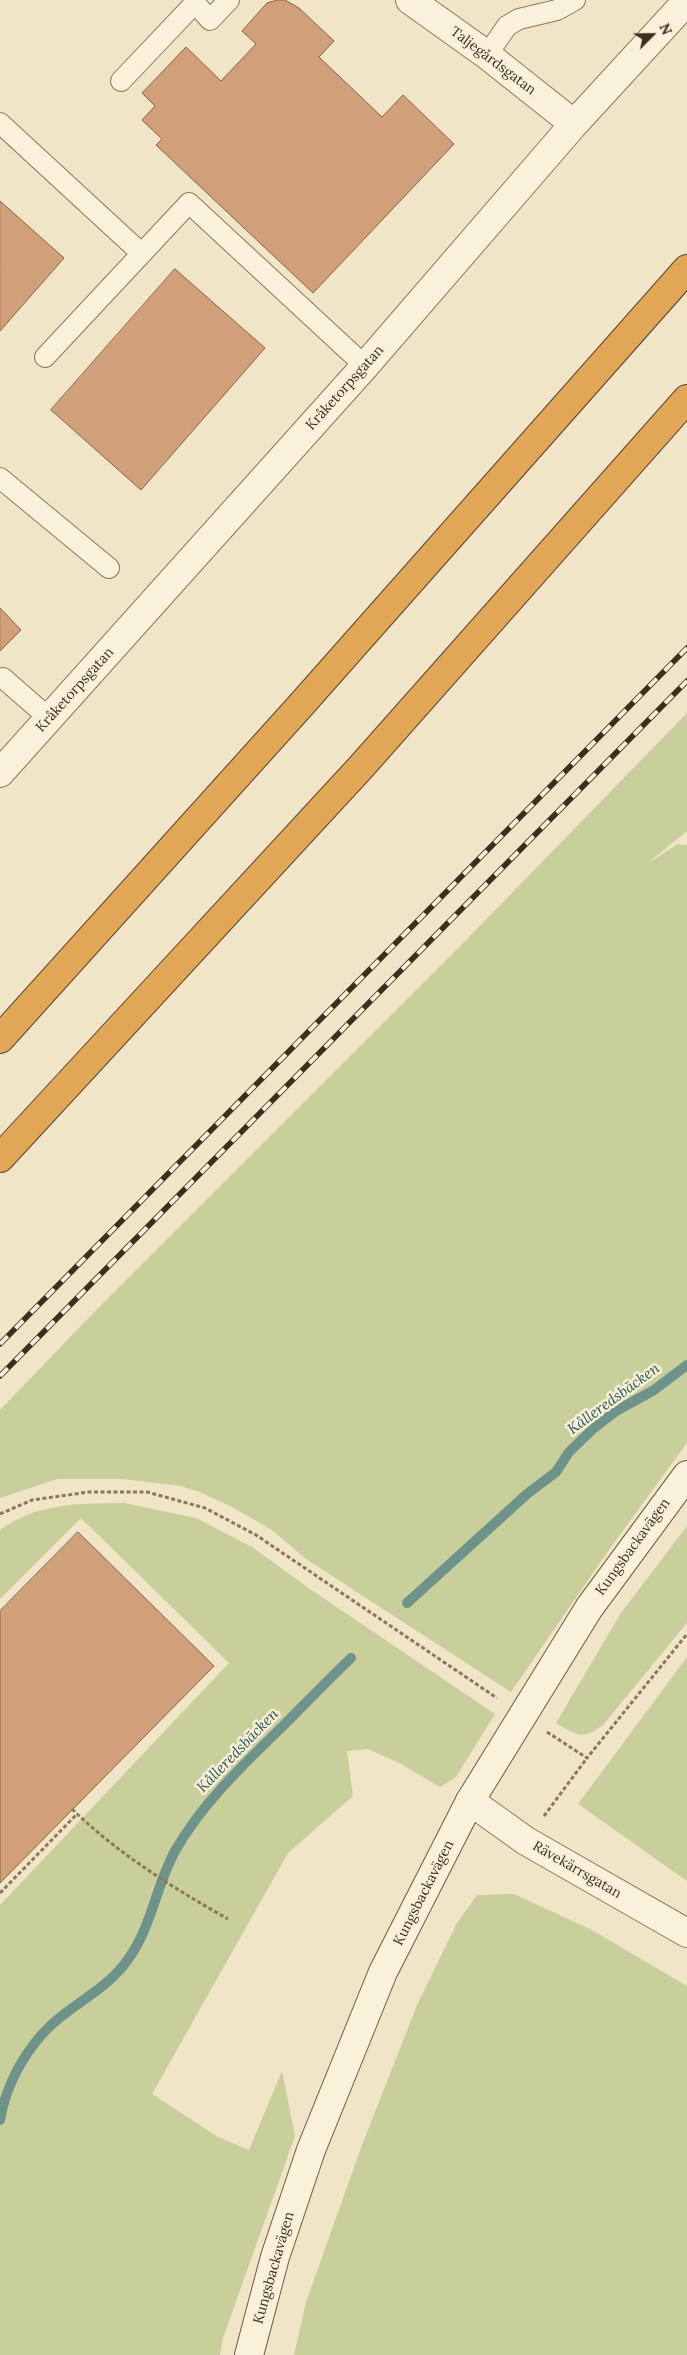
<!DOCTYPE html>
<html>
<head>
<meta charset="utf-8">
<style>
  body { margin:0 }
  #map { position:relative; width:687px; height:2355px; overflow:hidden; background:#f0e5c7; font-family:Lora,serif }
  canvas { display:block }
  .north { position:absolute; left:627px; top:10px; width:50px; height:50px; -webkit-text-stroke:4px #f7efd7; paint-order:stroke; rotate:67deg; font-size:14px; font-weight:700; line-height:20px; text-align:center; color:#3d2e1f }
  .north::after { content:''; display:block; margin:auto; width:18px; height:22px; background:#3d2e1f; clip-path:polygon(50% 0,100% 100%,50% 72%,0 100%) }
</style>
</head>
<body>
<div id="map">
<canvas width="687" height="2355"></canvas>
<div class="north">N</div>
</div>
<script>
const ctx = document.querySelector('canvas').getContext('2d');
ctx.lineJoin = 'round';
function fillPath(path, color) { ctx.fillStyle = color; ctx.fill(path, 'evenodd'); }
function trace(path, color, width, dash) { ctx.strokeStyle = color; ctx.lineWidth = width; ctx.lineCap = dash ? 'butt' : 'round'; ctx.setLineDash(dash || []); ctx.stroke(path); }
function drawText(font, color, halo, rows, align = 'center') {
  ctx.font = font + ' Lora,serif'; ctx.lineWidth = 5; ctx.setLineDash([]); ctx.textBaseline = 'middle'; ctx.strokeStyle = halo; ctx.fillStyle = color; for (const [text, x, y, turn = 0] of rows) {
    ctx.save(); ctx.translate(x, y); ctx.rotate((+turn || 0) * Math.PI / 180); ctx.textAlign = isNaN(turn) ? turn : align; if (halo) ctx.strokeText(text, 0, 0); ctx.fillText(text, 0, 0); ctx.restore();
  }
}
const green = new Path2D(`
  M687 713V831L648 863 678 844 687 845V1443L611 1547 511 1692 306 1559 272 1530 234 1508 200 1492 181 1486 122 1479H57L0 1498V1410L103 1303 470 936Z
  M124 1503 196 1518 252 1547 310 1589 495 1714 456 1777 440 1787 401 1764 368 1749 347 1751 353 1796 288 1853 152 2094 218 2137 249 2150 282 2071 295 2136 223 2338 220 2355H0V1905L229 1663 81 1518 0 1599V1530C39 1502 78 1504 124 1503Z
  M687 1526V1623L603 1725C582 1740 578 1736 556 1723L621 1613Z
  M687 1657V1881L578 1804Z
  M514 1894 590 1929 687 1986V2355H294L306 2302 362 2145 417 2005 457 1923 477 1895Z`);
const stream = new Path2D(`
  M407 1603 527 1494 556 1472 569 1452 594 1428 616 1411 654 1390 687 1365
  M0 2120C6 2085 24 2052 49 2027 74 2003 109 1988 129 1958 152 1925 156 1886 175 1851 203 1802 244 1764 284 1725 306 1703 328 1680 351 1658`);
const building = new Path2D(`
  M278 0H285L299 8 334 41 319 57 382 117 403 95 454 144 313 293 156 145 162 139 142 120 155 106 142 93 186 47 221 81 256 44 242 31 267 3Z
  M0 201 64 258 0 331Z
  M175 269 265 348 141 490 51 410Z
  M0 608 21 630 0 651Z
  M78 1532 214 1666 0 1883V1611Z`);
const path = new Path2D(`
  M0 1514 32 1500 89 1492H147L205 1508 256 1535 497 1698
  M547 1732 587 1758 687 1634
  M72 1809C117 1853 173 1888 228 1919
  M544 1816 587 1758
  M0 1893 77 1814`);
const lane = new Path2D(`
  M487 55 507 26 519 19 557 10 575 0
  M121 81 195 3 210 20 229 0
  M0 123 141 253
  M45 357 189 203 365 366
  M0 478 109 568
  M3 678 50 719`);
const street = new Path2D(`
  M410 0 487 55 574 124
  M0 773 365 366 574 124 687 1
  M470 1801 526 1841 687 1933`);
const secondary = new Path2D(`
  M249 2355 275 2257 311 2150 383 1972 470 1801 589 1608 687 1475`);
const highway = new Path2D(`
  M0 1039 301 705 687 269
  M0 1158 361 767 687 399`);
const rail = new Path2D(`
  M0 1344 687 648
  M0 1376 687 681`);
const streetNames = [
  ["Taljegårdsgatan",493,61,37],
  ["Kråketorpsgatan",345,388,-48],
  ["Kråketorpsgatan",75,690,-48],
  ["Kungsbackavägen",633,1547,-54],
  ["Rävekärrsgatan",577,1870,30],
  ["Kungsbackavägen",424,1893,-63],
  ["Kungsbackavägen",274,2268,-74]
];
const waterNames = [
  ["Kålleredsbäcken",614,1399,-36],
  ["Kålleredsbäcken",238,1751,-46]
];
fillPath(green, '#c8cf9a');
trace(stream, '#6e938b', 10);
fillPath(building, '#d0a07b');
trace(building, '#8d6040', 1);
trace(lane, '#8d775b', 22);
trace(street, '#8d775b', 30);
trace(secondary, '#6f583e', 30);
trace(highway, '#5b442f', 30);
trace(path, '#8d775b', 3, [4, 2.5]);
trace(lane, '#faf1db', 20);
trace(street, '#faf1db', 28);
trace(secondary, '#faf1db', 28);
trace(highway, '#e1a756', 28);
trace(rail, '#3d2e1f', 5.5);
trace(rail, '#f7efd7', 4, [11]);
drawText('14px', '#3d2e1f', '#f7efd7', streetNames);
drawText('italic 15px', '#2e5d5b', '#f7efd7', waterNames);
</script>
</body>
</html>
